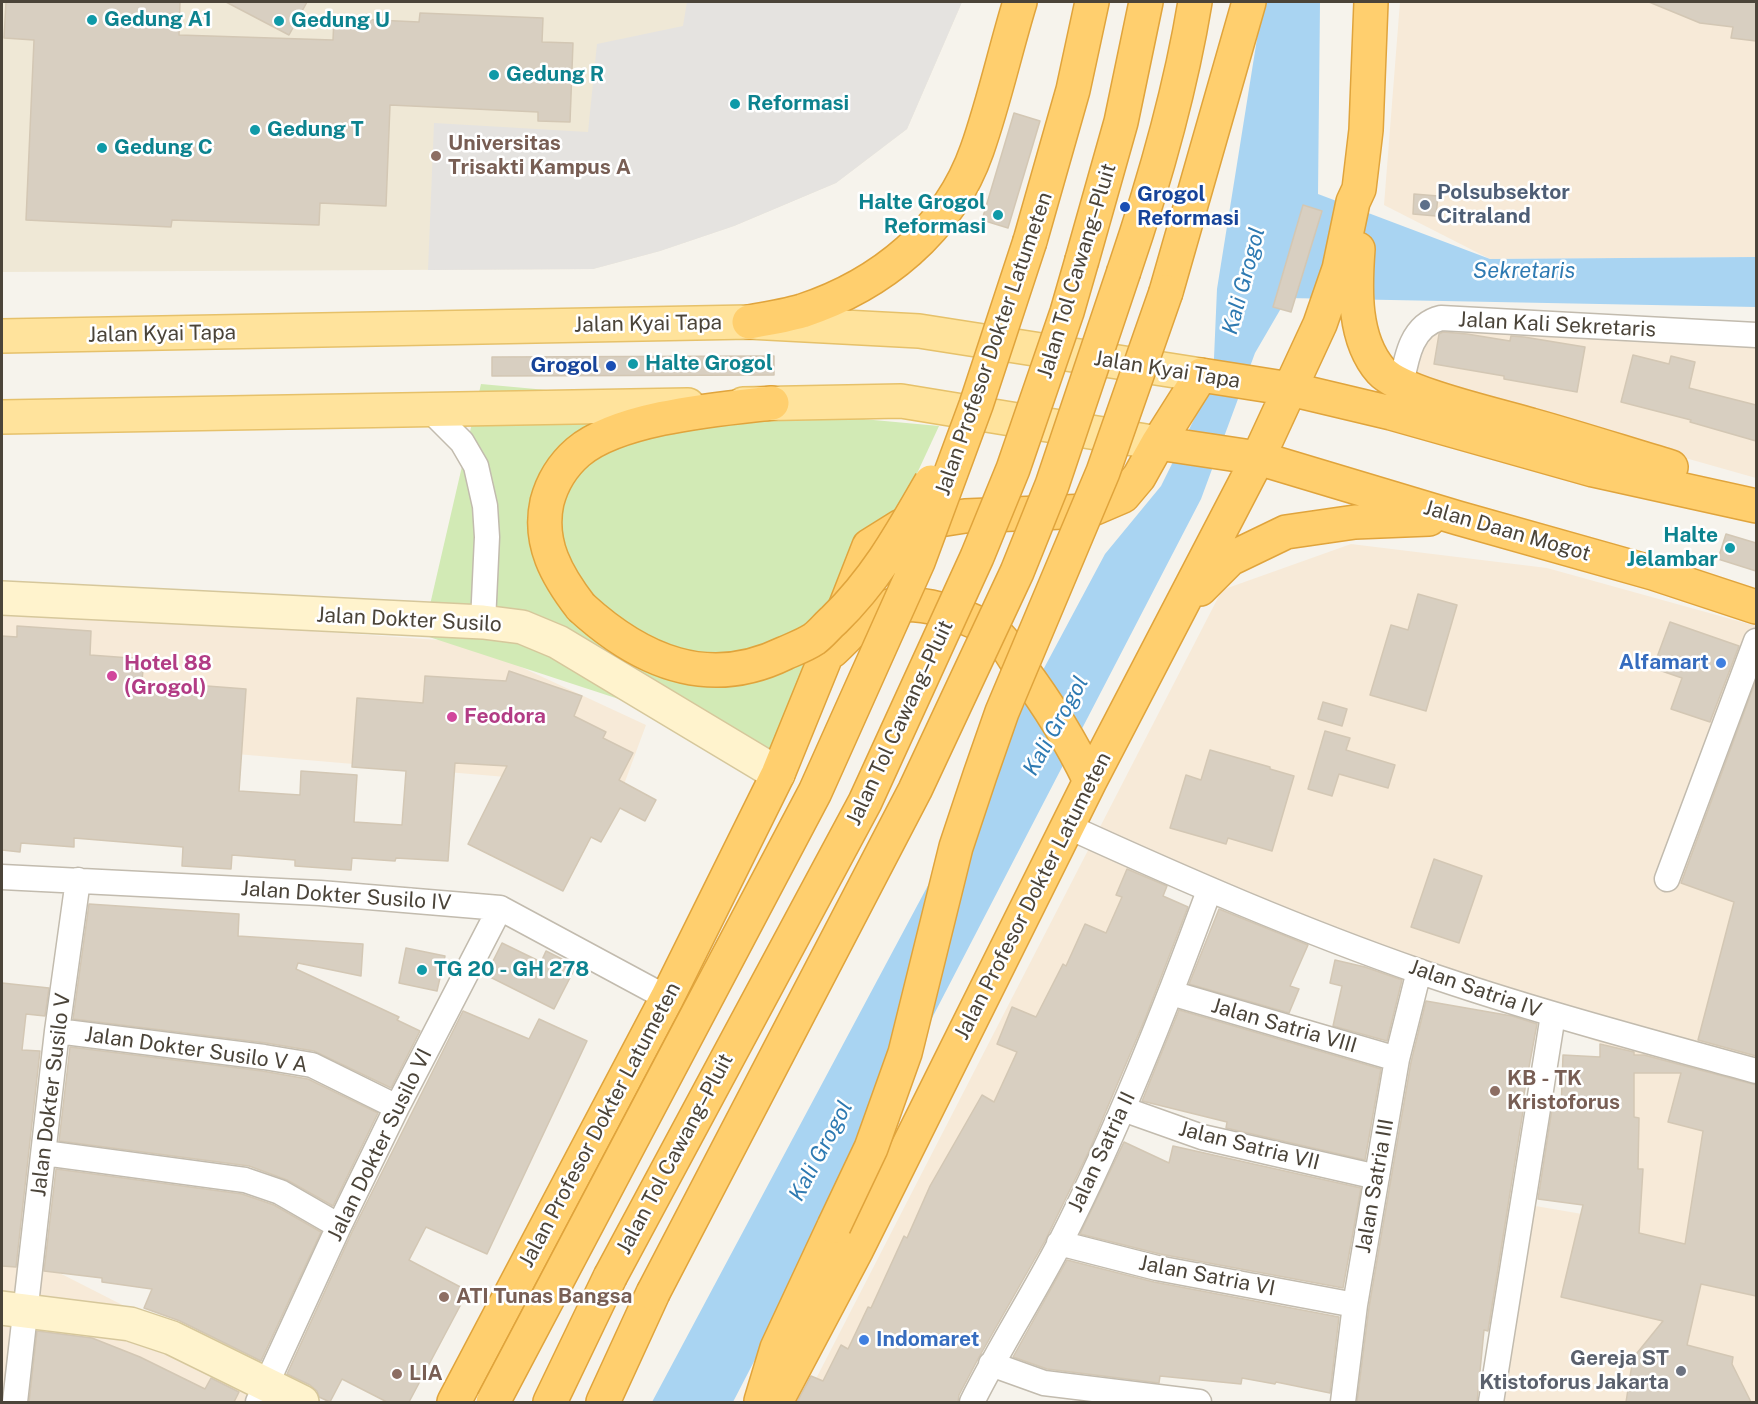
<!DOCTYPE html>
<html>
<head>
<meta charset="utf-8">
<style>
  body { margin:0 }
  #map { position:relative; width:1758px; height:1404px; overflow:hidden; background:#f6f3ec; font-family:"Public Sans",sans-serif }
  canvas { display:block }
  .frame { position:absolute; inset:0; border:3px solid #4b4439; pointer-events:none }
</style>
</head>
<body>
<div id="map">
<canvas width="1758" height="1404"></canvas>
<div class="frame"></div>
</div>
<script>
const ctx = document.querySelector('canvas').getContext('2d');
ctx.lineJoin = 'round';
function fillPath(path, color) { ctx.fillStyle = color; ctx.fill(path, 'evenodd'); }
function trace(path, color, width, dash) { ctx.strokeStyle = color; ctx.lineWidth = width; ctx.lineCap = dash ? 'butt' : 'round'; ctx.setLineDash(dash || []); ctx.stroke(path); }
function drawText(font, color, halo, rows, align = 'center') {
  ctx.font = font + ' "Public Sans",sans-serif'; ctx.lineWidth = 5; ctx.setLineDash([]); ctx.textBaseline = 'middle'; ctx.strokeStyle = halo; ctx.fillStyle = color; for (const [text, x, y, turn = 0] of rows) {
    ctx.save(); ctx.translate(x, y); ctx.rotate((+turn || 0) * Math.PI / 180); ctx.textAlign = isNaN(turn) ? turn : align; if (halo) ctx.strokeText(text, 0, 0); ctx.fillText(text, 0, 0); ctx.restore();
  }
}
const commercial = new Path2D(`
  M1400 2H1756V257L1490 259 1384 205Z
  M1426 323 1756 338V478L1410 380Z
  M1351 544 1547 568 1756 626V1402H1499L1510 1329 1417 1309 1436 1189 1623 1221 1625 1052 1161 880 905 1402H804L1222 590Z
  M2 609 467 642 646 725 623 787 2 734Z
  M2 1258 32 1259 313 1402H2Z`);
const education = new Path2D(`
  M2 2H962L907 129 836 183 734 226 660 251 593 269 2 272Z`);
const green = new Path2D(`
  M481 384 939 426 787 754 423 635Z`);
const parking = new Path2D(`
  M687 2H962L907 129 836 183 734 226 660 251 593 269 428 270 434 123 588 132 597 44 683 26Z`);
const water = new Path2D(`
  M1261 2H1320L1318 194 1490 259 1756 257V307L1287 298 1255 353 1201 499 733 1402H652L1105 554 1161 486 1213 381 1217 289 1260 20Z`);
const building = new Path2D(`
  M6 2H180L179 35 333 40 334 18 419 22 420 13 543 18 542 42 573 43 570 122 538 121V112L390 105 386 206 320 203 319 225 172 220 171 227 26 220 34 40 4 38Z
  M226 2H307L289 35Z
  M1649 2H1756V41L1731 38 1733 27 1700 23Z
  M1014 113 1040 121 1008 228 982 220Z
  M1414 194 1438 196 1436 216 1413 214Z
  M1303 205 1322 211 1291 312 1273 307Z
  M1443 332 1467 334 1510 341 1511 336 1524 337 1585 347 1577 392 1504 379V376L1434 364 1439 334Z
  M1633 355 1669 364 1671 356 1695 362 1689 388 1756 405V441L1690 422 1691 420 1621 402Z
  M774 356V375L492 376V357Z
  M1726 534 1756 543V571L1718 559Z
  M1418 594 1457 605 1426 711 1370 695 1391 625 1408 630Z
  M1670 622 1739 646 1710 722 1671 709 1682 678 1653 668Z
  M17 626 91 631 90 655 144 659 142 681 246 689 239 791 300 795 301 771 357 775 354 822 402 825 406 771 352 767 357 698 423 703 425 676 506 681 509 671 582 696 574 716 606 732 603 738 633 753 619 780 656 800 645 821 620 808 601 842 591 837 563 891 468 844 507 766 455 763 448 861 396 858 395 861 352 858 351 870 295 866V860L232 855 231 869 182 866 183 847 74 838V847L21 843 20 852 2 850V636L17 637Z
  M1756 680V1056L1698 1040 1734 902 1681 883Z
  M1323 702 1347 709 1342 726 1318 719Z
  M1325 731 1350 738 1346 750 1395 765 1388 788 1339 774 1332 796 1308 789Z
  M1210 750 1270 767V769L1294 776 1272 851 1228 838 1226 844 1170 828 1186 775 1201 780Z
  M1434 859 1482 876 1459 943 1411 927Z
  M1127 869 1167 886 1163 896 1188 907 1145 1019 1089 1151 1045 1241 978 1359 959 1395 958 1402H797L811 1376 823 1381 841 1345 848 1349 868 1307 871 1308 904 1236 907 1238 930 1186 982 1095 994 1102 1017 1052 997 1044 1012 1007 1036 1017 1063 964 1066 966 1085 924 1106 933 1122 897 1116 895Z
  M89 904 239 914 238 936 363 944 361 976 298 963 296 969 399 1017 397 1020 420 1031 391 1088 314 1051 266 1043 73 1019Z
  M1219 909 1308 945 1290 986 1299 989 1289 1013 1189 984Z
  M502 943 541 962 546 951 576 966 554 1009 486 975Z
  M406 948 445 956 437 991 399 983Z
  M1335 960 1365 967 1402 980 1387 1041 1333 1026 1342 986 1330 983Z
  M2 983 49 988 45 1016 26 1014 22 1050 40 1051 16 1267 2 1266Z
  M1426 1001 1512 1016 1537 1024 1522 1105H1524L1488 1331 1484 1330 1477 1402H1357L1369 1307 1411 1062Z
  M1179 1010 1381 1069 1365 1160 1226 1128 1227 1122 1142 1101Z
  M463 1011 529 1039 539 1019 587 1041 487 1254 426 1227 409 1260 468 1291 409 1402H387L342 1379 330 1402 319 1397 317 1391 310 1385 287 1374 352 1232Z
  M1600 1044 1634 1052V1055H1644L1756 1085V1296L1701 1284 1687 1345 1733 1357 1732 1364 1751 1402H1626L1633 1358 1663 1321 1561 1297 1583 1205 1538 1199 1552 1109 1561 1110 1563 1055 1600 1057ZM1634 1073H1681L1668 1122 1703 1131 1685 1244 1639 1233 1643 1169H1638L1639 1118 1634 1117Z
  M70 1047 262 1071 308 1079 378 1113 333 1206 287 1180 249 1166 59 1141Z
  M1124 1142 1169 1163 1173 1146 1361 1188 1343 1288 1160 1254 1080 1234Z
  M56 1169 242 1194 274 1205 321 1232 261 1361 180 1321 144 1308 152 1289 102 1282V1278L44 1271Z
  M1067 1260 1154 1282 1339 1317 1330 1393 1276 1382 1275 1384 1242 1378 1241 1384 1160 1376 1159 1383 1047 1369 1013 1357Z
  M37 1331 92 1338 140 1357 205 1389 211 1378 239 1392 234 1402H29Z`);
const street = new Path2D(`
  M1401 386C1406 359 1411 325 1441 318L1756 335
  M430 410 462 442 476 466 485 506 487 537 483 622
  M1067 826C1183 879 1300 930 1421 972 1531 1010 1644 1040 1756 1071
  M2 877 320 893 500 908 667 998
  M1667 879 1756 641
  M1171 993 1397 1059
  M57 1031 264 1057 312 1065 397 1107
  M1123 1109 1202 1137 1377 1177
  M44 1153 245 1180 280 1192 339 1226
  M1059 1243 1157 1268 1355 1305
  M991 1364 1044 1383 1199 1402
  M15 1402 57 1031 78 880
  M258 1402 339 1226 397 1107 500 908
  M972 1402C999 1348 1032 1297 1060 1243 1118 1129 1165 1010 1209 891
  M1343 1402 1355 1305 1397 1059 1419 971
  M1491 1402 1553 1015`);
const secondary = new Path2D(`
  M2 598 483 622 522 627 558 642 778 774
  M2 1308 130 1324 172 1338 302 1402`);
const primary = new Path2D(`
  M2 336 749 322 919 331 1201 375
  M743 404 901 401 1158 443
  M2 417 688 405`);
const highway = new Path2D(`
  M1030 241 1073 90 1092 2
  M1358 249C1355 289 1353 339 1381 371 1402 394 1498 415 1531 425 1578 438 1624 453 1671 467
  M1082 260 1121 122 1146 2
  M1124 271C1154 183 1180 93 1195 2
  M1166 292 1249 2
  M749 322C766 319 785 316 802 311 881 285 949 230 977 150 994 102 1005 51 1020 2
  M1158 443 1258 458 1458 518 1653 573 1756 607
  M1200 589 1230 559 1286 532 1355 522 1429 519
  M581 607C557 576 538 543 547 502 552 483 563 465 578 452 620 417 719 409 772 403
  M832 651C844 640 863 619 876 611 908 593 974 615 1000 638 1008 646 1014 659 1021 668 1047 703 1071 741 1090 781
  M761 1401 777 1348 834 1226
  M454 1402 667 998 778 774 826 656 869 546 901 526 965 516 1088 511 1123 496 1139 477 1158 443 1201 375 1290 389 1391 413 1593 470 1756 506
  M550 1402 610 1277
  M603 1402 653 1293
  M776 1402 857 1249 1090 781 1258 458 1320 324 1339 269 1353 202 1359 189 1366 130 1371 2`);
const highwayBridge = new Path2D(`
  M581 607C640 661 708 691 785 653 794 649 805 645 814 639 821 634 827 626 834 620 877 578 901 534 931 482
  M834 1226 871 1148 905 1053 956 847 980 775 1002 712 1103 472 1166 292
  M610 1277 865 802 977 557 1013 469 1067 312 1082 260
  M653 1293 915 790 1017 572 1052 485 1124 271
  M493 1402 815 792 918 562 976 405 1030 241`);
const markers = [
  [92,20,6,"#0f9aa8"],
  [279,21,6,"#0f9aa8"],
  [494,75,6,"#0f9aa8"],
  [735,104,6,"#0f9aa8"],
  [255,130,6,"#0f9aa8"],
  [102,148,6,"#0f9aa8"],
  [436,156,6,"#8d6e63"],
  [1425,205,6,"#5c6f8a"],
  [1125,207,6,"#1a4fb4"],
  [998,215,6,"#0f9aa8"],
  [633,364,6,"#0f9aa8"],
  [611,366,6,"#1a4fb4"],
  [1730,548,6,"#0f9aa8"],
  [1721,663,6,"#3f7fe0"],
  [112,676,6,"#d1479c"],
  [452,717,6,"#d1479c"],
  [422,970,6,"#0f9aa8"],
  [1495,1091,6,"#8d6e63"],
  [444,1297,6,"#8d6e63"],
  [864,1340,6,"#3f7fe0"],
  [1681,1371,6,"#6b7280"],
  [397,1374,6,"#8d6e63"]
];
const cultureNames = [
  ["Gedung A1",104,20],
  ["Gedung U",291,21],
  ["Gedung R",506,75],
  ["Reformasi",747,104],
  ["Gedung T",267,130],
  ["Gedung C",114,148],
  ["Halte Grogol",986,203,"right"],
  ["Reformasi",986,227,"right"],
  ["Halte Grogol",645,364],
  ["Halte",1718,536,"right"],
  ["Jelambar",1718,560,"right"],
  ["TG 20 - GH 278",434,970]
];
const educationNames = [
  ["Universitas",448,144],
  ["Trisakti Kampus A",448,168],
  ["KB - TK",1507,1079],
  ["Kristoforus",1507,1103],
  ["ATI Tunas Bangsa",456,1297],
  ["LIA",409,1374]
];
const serviceNames = [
  ["Polsubsektor",1437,193],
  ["Citraland",1437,217]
];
const transitNames = [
  ["Grogol",1137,195],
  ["Reformasi",1137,219],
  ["Grogol",599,366,"right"]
];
const streetNames = [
  ["Jalan Tol Cawang–Pluit",1077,271,-73],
  ["Jalan Kyai Tapa",648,324,-1],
  ["Jalan Kali Sekretaris",1557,325,3],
  ["Jalan Kyai Tapa",162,334,-1],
  ["Jalan Profesor Dokter Latumeten",994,344,-71],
  ["Jalan Kyai Tapa",1167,370,9],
  ["Jalan Daan Mogot",1507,531,16],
  ["Jalan Dokter Susilo",409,620,3],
  ["Jalan Tol Cawang–Pluit",900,723,-65],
  ["Jalan Dokter Susilo IV",346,896,4],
  ["Jalan Profesor Dokter Latumeten",1033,896,-63],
  ["Jalan Satria IV",1475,989,19],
  ["Jalan Satria VIII",1284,1026,16],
  ["Jalan Dokter Susilo V A",196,1050,8],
  ["Jalan Dokter Susilo V",51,1095,-83],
  ["Jalan Profesor Dokter Latumeten",600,1125,-62],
  ["Jalan Dokter Susilo VI",380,1145,-64],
  ["Jalan Satria VII",1249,1146,14],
  ["Jalan Satria II",1102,1152,-65],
  ["Jalan Tol Cawang–Pluit",675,1154,-62],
  ["Jalan Satria III",1375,1186,-80],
  ["Jalan Satria VI",1207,1276,11]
];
const shopNames = [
  ["Alfamart",1709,663],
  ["Indomaret",876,1340,"left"]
];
const hotelNames = [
  ["Hotel 88",124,664],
  ["(Grogol)",124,688],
  ["Feodora",464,717]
];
const worshipNames = [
  ["Gereja ST",1669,1359],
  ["Ktistoforus Jakarta",1669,1383]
];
const waterNames = [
  ["Sekretaris",1524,271],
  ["Kali Grogol",1244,281,-75],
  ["Kali Grogol",1056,726,-61],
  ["Kali Grogol",821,1151,-62]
];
fillPath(commercial, '#f7ead8');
fillPath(education, '#efe8d6');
fillPath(green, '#d2eab5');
fillPath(parking, '#e5e3e0');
fillPath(water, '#a9d4f2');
fillPath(building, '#d8cfc1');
trace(building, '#d3c7b4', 1.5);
trace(street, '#c2bbae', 27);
trace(secondary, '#d6c79b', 36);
trace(primary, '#e6c16a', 36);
trace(highway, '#e0a43c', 36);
trace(street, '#fff', 24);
trace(secondary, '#fff3cd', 33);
trace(primary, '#ffe39c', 33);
trace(highway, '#ffcf6e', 33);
trace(highwayBridge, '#e0a43c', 36, []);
trace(highwayBridge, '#ffcf6e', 33);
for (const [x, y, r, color] of markers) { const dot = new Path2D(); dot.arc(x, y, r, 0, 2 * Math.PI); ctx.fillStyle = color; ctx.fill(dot); trace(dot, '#fff', 2); }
drawText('bold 21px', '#0d838f', '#fff', cultureNames, 'left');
drawText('bold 21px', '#785e54', '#fff', educationNames, 'left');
drawText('bold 21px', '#4e5e75', '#fff', serviceNames, 'left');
drawText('bold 21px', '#164399', '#fff', transitNames, 'left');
drawText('21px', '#4b4439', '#fff', streetNames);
drawText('bold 21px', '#366cbe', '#fff', shopNames, 'right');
drawText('bold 21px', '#b23c85', '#fff', hotelNames, 'left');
drawText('bold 21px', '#5b616d', '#fff', worshipNames, 'right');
drawText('italic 22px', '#2e7ab2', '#fff', waterNames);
</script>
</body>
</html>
